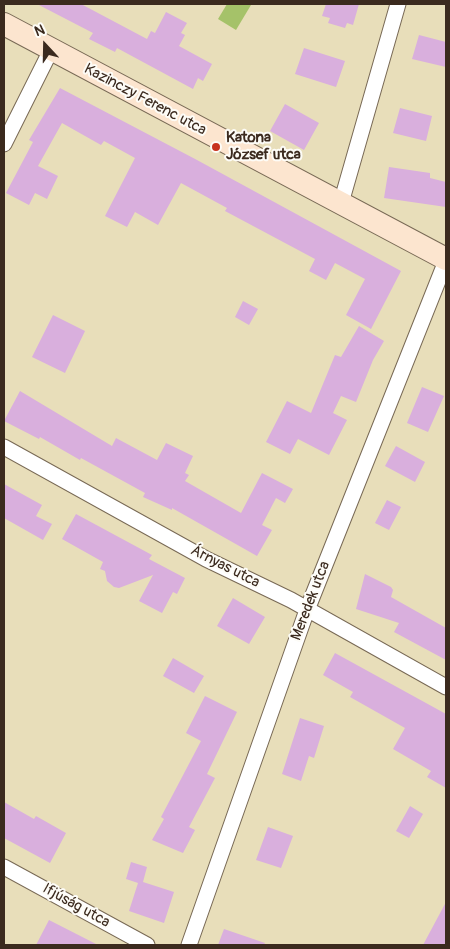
<!DOCTYPE html>
<html>
<head>
<meta charset="utf-8">
<style>
  body { margin:0 }
  #map { position:relative; width:450px; height:949px; overflow:hidden; background:#e8deba; font-family:Pangolin,sans-serif }
  canvas { display:block }
  .frame { position:absolute; inset:0; border:5px solid #3b2a1e; pointer-events:none }
  .north { position:absolute; left:20px; top:20px; width:50px; height:50px; -webkit-text-stroke:4px #fdfcf7; paint-order:stroke; rotate:339deg; font-size:14px; font-weight:700; line-height:20px; text-align:center; color:#3b2a1e }
  .north::after { content:''; display:block; margin:auto; width:18px; height:22px; background:#3b2a1e; clip-path:polygon(50% 0,100% 100%,50% 72%,0 100%) }
</style>
</head>
<body>
<div id="map">
<canvas width="450" height="949"></canvas>
<div class="frame"></div>
<div class="north">N</div>
</div>
<script>
const ctx = document.querySelector('canvas').getContext('2d');
ctx.lineJoin = 'round';
function fillPath(path, color) { ctx.fillStyle = color; ctx.fill(path, 'evenodd'); }
function trace(path, color, width, dash) { ctx.strokeStyle = color; ctx.lineWidth = width; ctx.lineCap = dash ? 'butt' : 'round'; ctx.setLineDash(dash || []); ctx.stroke(path); }
function drawText(font, color, halo, rows, align = 'center') {
  ctx.font = font + ' Pangolin,sans-serif'; ctx.lineWidth = 4; ctx.setLineDash([]); ctx.textBaseline = 'middle'; ctx.strokeStyle = halo; ctx.fillStyle = color; for (const [text, x, y, turn = 0] of rows) {
    ctx.save(); ctx.translate(x, y); ctx.rotate((+turn || 0) * Math.PI / 180); ctx.textAlign = isNaN(turn) ? turn : align; if (halo) ctx.strokeText(text, 0, 0); ctx.fillText(text, 0, 0); ctx.restore();
  }
}
const green = new Path2D(`
  M227 4 251 5 236 30 218 19Z`);
const building = new Path2D(`
  M37 4H81L147 39 151 31 155 33 166 12 187 23 181 33 185 35 179 46 212 64 203 81 198 78 193 89 117 48 115 52 89 39 93 33Z
  M326 4H359L353 25 347 23 345 28 328 23 330 18 322 16Z
  M419 35 446 42V67L412 59Z
  M304 48 345 61 336 87 295 74Z
  M60 88 197 160 401 271 371 329 346 315 365 279 335 263 326 280 309 271 315 259 225 211 227 208 181 183 158 225 135 212 127 227 105 216 135 158 104 141 101 145 62 123 38 166 58 176 47 199 35 193 29 205 6 193 33 142 29 140Z
  M285 104 319 123 304 150 270 131Z
  M400 108 432 116 426 141 393 133Z
  M389 167 430 173V178L446 182V207L384 198Z
  M243 301 258 309 249 325 235 317Z
  M53 315 85 331 65 373 32 357Z
  M359 326 384 341 373 360 356 402 341 396 333 413 347 420 329 455 298 439 290 454 266 442 287 401 311 413 335 355 341 357Z
  M422 387 444 396 428 432 407 423Z
  M20 391 112 446 116 438 157 460 166 443 193 456 185 473 189 475 185 481 241 513 262 473 293 489 285 503 276 498 262 525 272 530 257 556 172 508V510L143 497 145 493 81 458 80 460 40 437 39 439 4 421Z
  M396 446 425 462 415 482 385 466Z
  M4 484 42 505 36 516 52 524 43 540 4 518Z
  M387 500 401 507 389 530 375 523Z
  M76 514 152 555 149 559 185 578 177 594 173 592 162 613 139 601 153 575 119 588 114 587 107 581 105 571 100 569 103 562 62 539Z
  M365 574 391 587 393 590 391 597 446 628V660L394 632 399 623 356 609Z
  M233 598 265 617 249 644 217 626Z
  M335 653 446 714V788L427 777 431 771 393 749 405 728 350 697 353 692 323 675Z
  M173 658 204 676 194 693 163 676Z
  M205 696 237 712 207 774 215 778 189 827 195 830 183 853 152 840 164 819 161 817 201 741 186 733Z
  M300 718 324 726 314 758 309 756 301 781 282 774Z
  M4 802 34 819 36 816 66 833 50 863 4 838Z
  M410 806 423 814 409 838 396 831Z
  M268 827 293 836 281 868 256 860Z
  M131 862 147 867 143 882 174 892 164 923 129 911 138 883 126 879Z
  M446 902V945H423Z
  M49 920 98 945H36Z
  M224 929 265 943 264 945H218Z`);
const street = new Path2D(`
  M4 144 51 50
  M341 203 398 4
  M4 447 206 559 291 600 446 687
  M4 867 147 945
  M189 945 307 610 446 261`);
const secondary = new Path2D(`
  M4 24 446 259`);
const markers = [
  [216,147,5,"#c8321e"]
];
const streetNames = [
  ["Kazinczy Ferenc utca",145,100,28],
  ["Árnyas utca",225,567,27],
  ["Meredek utca",311,601,-69],
  ["Ifjúság utca",76,906,29]
];
const poiNames = [
  ["Katona",226,138],
  ["József utca",226,155]
];
fillPath(green, '#a5c269');
fillPath(building, '#d9afdd');
trace(street, '#786955', 17);
trace(secondary, '#786955', 24);
trace(street, '#fff', 15);
trace(secondary, '#fce5cf', 22);
for (const [x, y, r, color] of markers) { const dot = new Path2D(); dot.arc(x, y, r, 0, 2 * Math.PI); ctx.fillStyle = color; ctx.fill(dot); trace(dot, '#fdfcf7', 2); }
drawText('15px', '#3b2a1e', '#fdfcf7', streetNames);
drawText('bold 15px', '#3b2a1e', '#fdfcf7', poiNames, 'left');
</script>
</body>
</html>
